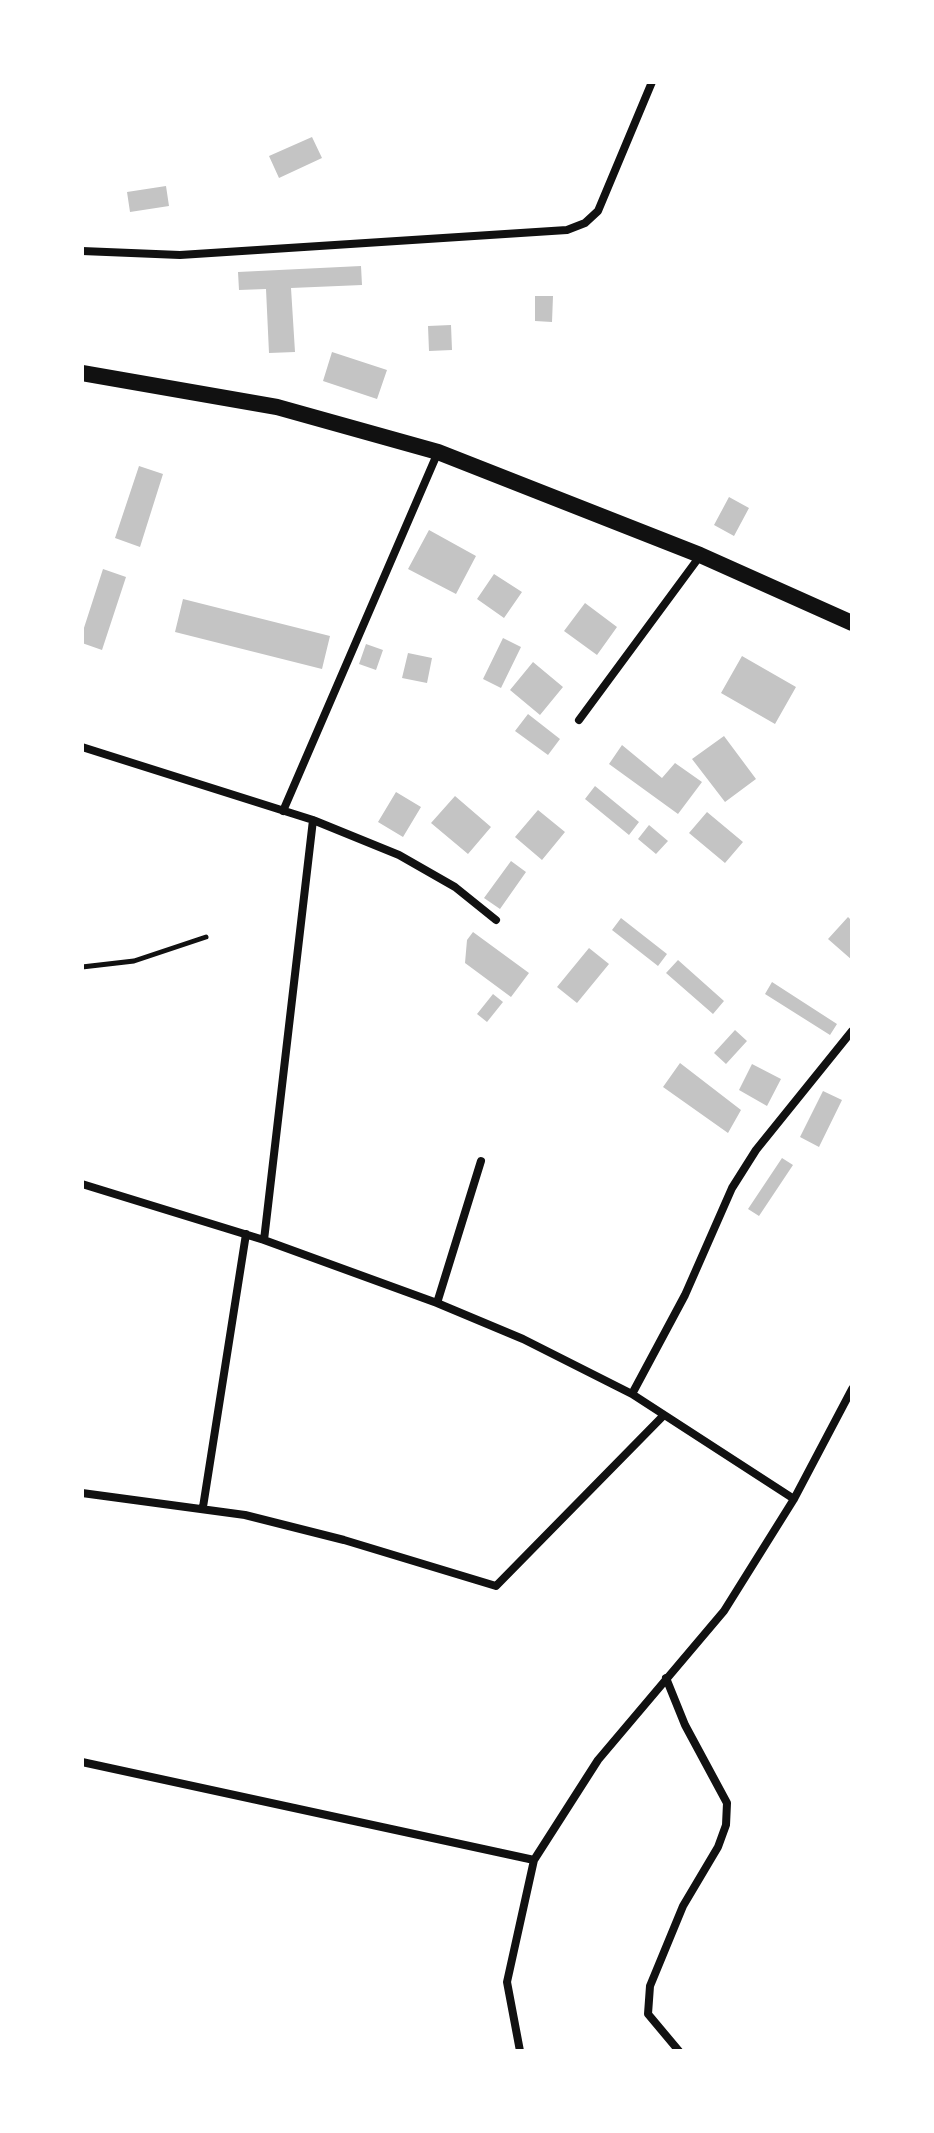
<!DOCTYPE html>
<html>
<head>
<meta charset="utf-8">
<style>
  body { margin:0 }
  #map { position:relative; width:934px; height:2133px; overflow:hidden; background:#fff; font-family:"PT Sans",sans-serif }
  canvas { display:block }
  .frame { position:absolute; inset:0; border:84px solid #fff; pointer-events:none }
</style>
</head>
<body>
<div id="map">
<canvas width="934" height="2133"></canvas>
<div class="frame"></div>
</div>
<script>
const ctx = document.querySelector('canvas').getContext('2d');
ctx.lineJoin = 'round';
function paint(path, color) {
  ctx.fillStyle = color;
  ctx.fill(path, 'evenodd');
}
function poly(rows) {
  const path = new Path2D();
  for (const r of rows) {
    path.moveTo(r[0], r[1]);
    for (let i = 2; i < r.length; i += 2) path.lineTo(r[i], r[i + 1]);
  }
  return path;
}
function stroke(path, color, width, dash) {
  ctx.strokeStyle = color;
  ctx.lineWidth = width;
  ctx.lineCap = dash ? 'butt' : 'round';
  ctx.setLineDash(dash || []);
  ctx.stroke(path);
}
const building = poly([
  [312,137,322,158,279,178,269,156],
  [166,186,169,206,130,212,127,192],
  [361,266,362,285,291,288,295,352,269,353,266,289,239,290,238,272],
  [535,296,553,296,552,322,535,321],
  [451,325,452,350,429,351,428,326],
  [332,352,387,370,377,399,323,381],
  [139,466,163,474,140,547,115,538],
  [729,497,749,508,734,536,714,525],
  [429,530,476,556,456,594,408,569],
  [103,569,126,577,102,650,82,643,82,634],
  [494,574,522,592,504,618,477,599],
  [183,599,330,636,322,669,175,632],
  [585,603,617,627,597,655,564,631],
  [503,638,521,647,501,688,483,679],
  [366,644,383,650,376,670,359,664],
  [408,653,432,658,427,683,402,678],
  [742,656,796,687,775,724,721,693],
  [533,662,563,687,540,715,510,690],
  [528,714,560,739,548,755,515,731],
  [724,736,756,779,725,802,692,759],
  [622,745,662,778,675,763,702,782,678,814,609,764],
  [595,786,639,822,629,835,585,799],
  [396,792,421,807,403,837,378,822],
  [455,796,491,827,468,854,431,823],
  [538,810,565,832,542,860,515,837],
  [707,812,743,842,725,863,689,833],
  [649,825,668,841,656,854,638,839],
  [511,861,526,872,500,909,484,898],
  [848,917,852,921,852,960,828,939],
  [621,918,667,954,658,966,612,930],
  [473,932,529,973,511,997,465,963,467,940],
  [589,948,609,964,577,1003,557,987],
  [678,960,724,1001,713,1014,666,973],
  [772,982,837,1024,830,1035,765,994],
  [493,994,503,1002,487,1022,477,1014],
  [735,1030,747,1041,726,1064,714,1053],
  [680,1063,741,1110,728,1133,663,1087],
  [752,1064,781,1079,767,1106,739,1090],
  [823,1091,842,1100,819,1147,800,1137],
  [782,1158,793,1165,759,1216,748,1209]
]);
const service = poly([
  [82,967,134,961,206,937]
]);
const minor = poly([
  [82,251,180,255,567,230,585,223,598,211,652,82],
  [579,720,700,556],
  [82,747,313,820,399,855,455,887,496,920],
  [283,811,438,452],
  [82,1184,264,1240,437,1303,523,1339,632,1394,794,1499],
  [264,1240,313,820],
  [437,1303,481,1161],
  [632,1394,685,1295,732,1188,756,1150,852,1031],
  [82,1493,245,1515,344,1540,496,1586,664,1415],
  [203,1507,246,1234],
  [666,1678,685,1725,727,1803,726,1825,718,1847,683,1906,650,1986,648,2014,679,2051],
  [82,1762,534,1860],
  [520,2051,507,1982,534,1860,598,1760,724,1611,794,1499,852,1389]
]);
const primary = poly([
  [82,373,277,407,438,452,700,555,852,623]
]);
paint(building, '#c4c4c4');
stroke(service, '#111', 5);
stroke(minor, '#111', 8);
stroke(primary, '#111', 16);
</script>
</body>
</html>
